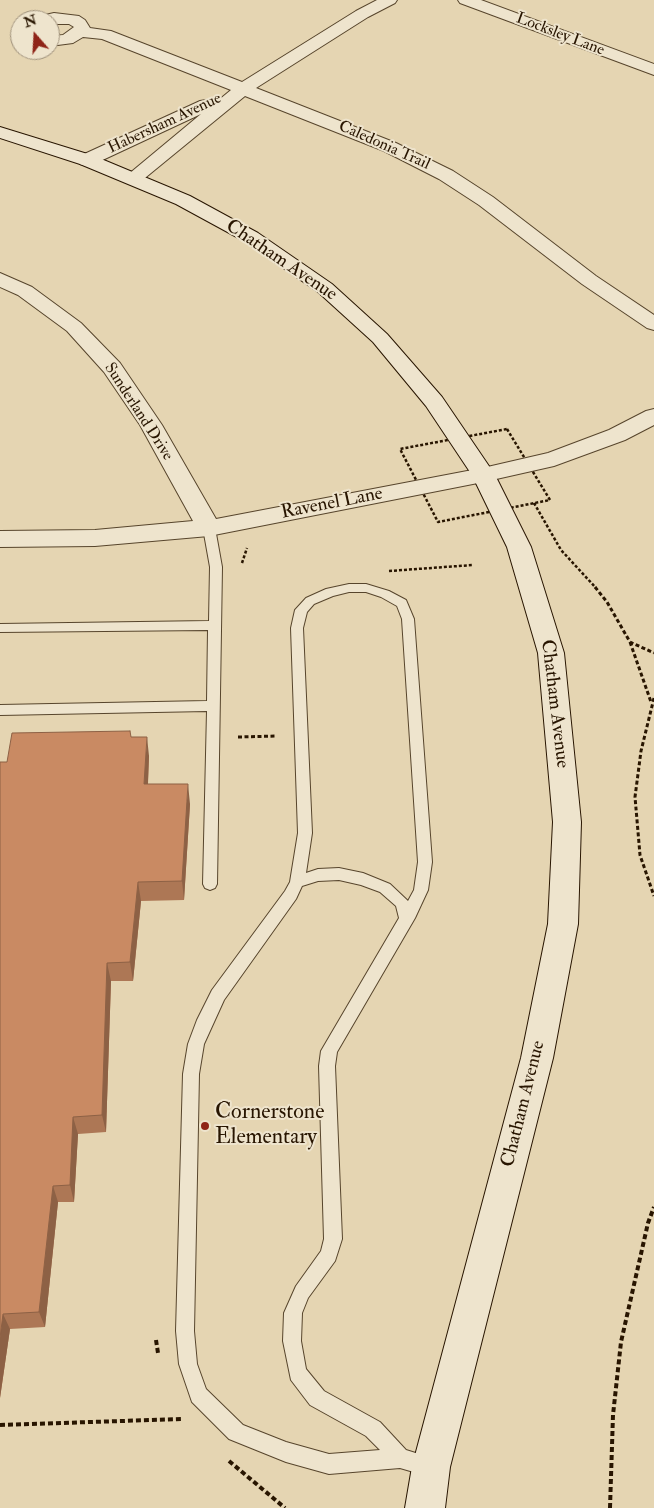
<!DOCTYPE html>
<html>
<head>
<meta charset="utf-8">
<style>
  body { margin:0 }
  #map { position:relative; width:654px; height:1508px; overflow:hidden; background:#e5d5b2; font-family:"IM FELL Double Pica",serif }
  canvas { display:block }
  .north { position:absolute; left:10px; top:10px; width:50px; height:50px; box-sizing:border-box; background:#eee4cd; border:1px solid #9f917b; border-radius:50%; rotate:341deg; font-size:14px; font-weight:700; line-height:20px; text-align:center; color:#281500 }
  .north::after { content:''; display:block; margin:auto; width:18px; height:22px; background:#8f2418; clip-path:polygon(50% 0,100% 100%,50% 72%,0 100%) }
</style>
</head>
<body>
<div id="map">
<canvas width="654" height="1508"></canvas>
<div class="north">N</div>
</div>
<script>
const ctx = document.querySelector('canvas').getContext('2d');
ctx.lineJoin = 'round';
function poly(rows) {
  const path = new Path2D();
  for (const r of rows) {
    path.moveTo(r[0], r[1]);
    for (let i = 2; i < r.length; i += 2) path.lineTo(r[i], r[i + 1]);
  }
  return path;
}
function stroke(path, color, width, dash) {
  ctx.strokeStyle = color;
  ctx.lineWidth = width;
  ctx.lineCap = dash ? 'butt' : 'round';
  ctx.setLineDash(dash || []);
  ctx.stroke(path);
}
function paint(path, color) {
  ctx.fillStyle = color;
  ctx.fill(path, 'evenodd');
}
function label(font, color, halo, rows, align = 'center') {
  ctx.font = font + ' "IM FELL Double Pica",serif';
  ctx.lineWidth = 4;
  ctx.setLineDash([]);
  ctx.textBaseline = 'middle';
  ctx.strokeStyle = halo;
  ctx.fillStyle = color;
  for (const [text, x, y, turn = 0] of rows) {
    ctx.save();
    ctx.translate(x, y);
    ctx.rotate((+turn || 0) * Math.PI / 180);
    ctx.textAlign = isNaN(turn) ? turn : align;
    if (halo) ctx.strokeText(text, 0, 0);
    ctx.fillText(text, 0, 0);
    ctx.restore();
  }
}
const pathFar2 = poly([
  [507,429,550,500,438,522,400,449,507,429],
  [534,503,561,550,596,588],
  [242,563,247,548],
  [389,571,473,565]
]);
const pathFar1 = poly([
  [595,587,607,602,630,642,654,653],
  [630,642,651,702],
  [654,698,641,751,635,797,640,855,654,896],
  [238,737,277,736]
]);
const path = poly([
  [156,1340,158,1353],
  [0,1425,182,1419],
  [229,1461,285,1508],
  [610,1508,613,1415,621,1342,648,1223,654,1207]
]);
const lane = poly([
  [209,524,215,528,222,567,217,884,215,888,210,890,205,888,203,884,207,711,0,715,0,705,207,701,208,630,0,632,0,624,209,621,210,567,203,528,209,524],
  [349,584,366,584,389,591,406,600,414,619,432,862,428,890,415,918,337,1052,335,1066,342,1239,335,1261,308,1298,302,1313,301,1341,306,1369,324,1391,380,1422,406,1450,438,1460,441,1467,438,1474,431,1477,400,1468,329,1474,286,1462,229,1439,192,1402,179,1364,176,1331,183,1074,188,1044,197,1020,212,990,285,891,290,882,298,833,291,628,295,610,306,598,326,589,349,584],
  [349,592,366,592,381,597,397,606,402,619,418,862,414,890,408,901,390,884,363,873,339,868,318,869,306,873,312,833,303,628,307,612,314,604,333,596,349,592],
  [339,880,361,885,380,892,396,906,399,918,321,1051,319,1066,324,1239,321,1251,296,1286,284,1313,283,1341,291,1380,310,1405,366,1436,380,1450,329,1454,286,1442,243,1425,206,1389,197,1364,194,1331,199,1074,204,1044,224,1000,296,899,302,886,318,881,339,880]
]);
const street = poly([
  [377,0,397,0,395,3,368,17,256,88,396,143,453,171,493,197,596,276,654,315,654,330,647,328,582,284,479,205,439,179,384,151,245,96,140,182,133,184,126,182,124,178,201,114,94,164,87,166,80,164,78,160,80,156,200,101,206,100,214,104,231,90,102,39,83,37,73,43,50,46,50,36,63,35,74,27,69,24,50,24,50,20,34,20,36,17,54,13,79,16,85,20,90,28,111,31,242,82,356,11,377,0],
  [458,0,481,0,654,64,654,75,460,3,458,0],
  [0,273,32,287,81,323,120,363,162,425,216,519,483,468,548,453,609,430,646,411,654,409,654,425,625,440,554,466,483,482,209,536,95,546,0,547,0,531,95,530,193,521,140,425,104,372,67,331,18,295,0,287,0,273]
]);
const secondary = poly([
  [0,127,94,156,190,196,258,233,332,284,387,334,442,397,495,475,531,547,564,653,581,822,578,924,553,1058,450,1467,445,1508,405,1508,412,1467,521,1058,548,924,553,822,538,653,507,547,472,475,426,406,373,342,318,292,244,241,176,204,80,164,0,138,0,127]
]);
const wall = poly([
  [131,737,149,756,148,784,190,804,184,900,141,901,133,981,111,981,106,1132,78,1134,74,1202,58,1202,45,1327,10,1329,0,1398,7,762]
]);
const shadedWall = poly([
  [147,737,149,756,147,804,144,784],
  [188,784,190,804,184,900,182,881],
  [138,882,141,901,133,981,130,962],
  [107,963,111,981,106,1132,102,1115],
  [73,1117,78,1134,74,1202,70,1185],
  [53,1186,58,1202,45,1327,39,1312],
  [3,1314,10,1329,0,1398,0,1338]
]);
const building = poly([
  [130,731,131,737,147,737,144,784,188,784,182,881,138,882,130,962,107,963,102,1115,73,1117,70,1185,53,1186,39,1312,3,1314,0,1338,0,762,7,762,12,733,130,731]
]);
const markers = [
  [205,1126,5,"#8f2418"]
];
const farStreetnames = [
  ["Locksley Lane",560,35,21],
  ["Habersham Avenue",165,124,-25],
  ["Caledonia Trail",384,146,24],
  ["Sunderland Drive",138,412,57]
];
const streetNames = [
  ["Chatham Avenue",281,261,34],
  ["Ravenel Lane",332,504,-11],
  ["Chatham Avenue",554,704,83],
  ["Chatham Avenue",524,1104,-76]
];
const nearPoinames = [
  ["Cornerstone",215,1113],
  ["Elementary",215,1138]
];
stroke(lane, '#57452c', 2);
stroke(street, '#57452c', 2);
stroke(secondary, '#281500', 2);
stroke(pathFar2, '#281500', 2.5, [3, 2]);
stroke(pathFar1, '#281500', 3, [4, 2.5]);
stroke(path, '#281500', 4, [5, 3]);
paint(lane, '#eee4cd');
paint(street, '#eee4cd');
paint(secondary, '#eee4cd');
paint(wall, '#ad7755');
paint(shadedWall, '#8d6145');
paint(building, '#c98a63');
stroke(building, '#8d6145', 1);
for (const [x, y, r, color] of markers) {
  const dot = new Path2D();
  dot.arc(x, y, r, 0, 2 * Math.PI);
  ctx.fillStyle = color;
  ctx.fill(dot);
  stroke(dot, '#eee4cd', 2);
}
label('16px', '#281500', '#eee4cd', farStreetnames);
label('19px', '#281500', '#eee4cd', streetNames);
label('22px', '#281500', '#eee4cd', nearPoinames, 'left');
</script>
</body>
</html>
